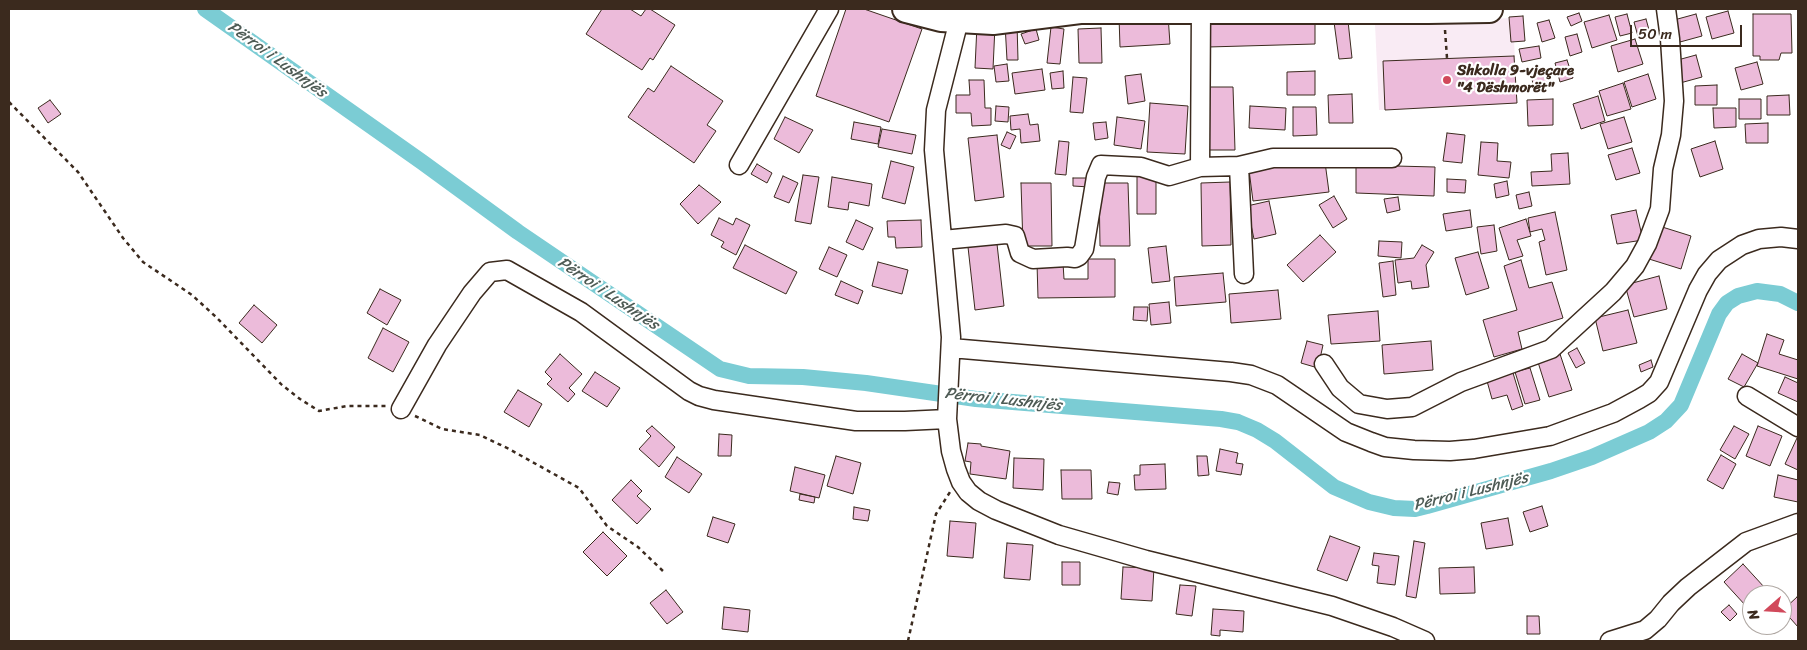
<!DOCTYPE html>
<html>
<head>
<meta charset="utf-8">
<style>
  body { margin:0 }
  #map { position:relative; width:1807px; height:650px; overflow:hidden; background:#fff; font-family:Sriracha,sans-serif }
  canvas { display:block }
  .frame { position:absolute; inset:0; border:10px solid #3b2a1e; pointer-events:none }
  .north { position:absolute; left:1742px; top:585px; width:50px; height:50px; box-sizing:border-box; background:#fff; border:1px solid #b1aaa5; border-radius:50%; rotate:251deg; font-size:14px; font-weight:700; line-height:20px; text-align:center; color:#3b2a1e }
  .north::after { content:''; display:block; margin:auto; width:18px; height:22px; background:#d1495b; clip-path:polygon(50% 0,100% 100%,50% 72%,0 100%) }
  .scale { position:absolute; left:1630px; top:25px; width:112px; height:22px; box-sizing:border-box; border:2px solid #3b2a1e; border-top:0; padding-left:6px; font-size:15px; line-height:18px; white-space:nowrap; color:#3b2a1e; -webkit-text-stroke:4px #fff; paint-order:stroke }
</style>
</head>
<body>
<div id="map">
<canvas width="1807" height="650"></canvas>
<div class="frame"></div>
<div class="north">N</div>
<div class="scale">50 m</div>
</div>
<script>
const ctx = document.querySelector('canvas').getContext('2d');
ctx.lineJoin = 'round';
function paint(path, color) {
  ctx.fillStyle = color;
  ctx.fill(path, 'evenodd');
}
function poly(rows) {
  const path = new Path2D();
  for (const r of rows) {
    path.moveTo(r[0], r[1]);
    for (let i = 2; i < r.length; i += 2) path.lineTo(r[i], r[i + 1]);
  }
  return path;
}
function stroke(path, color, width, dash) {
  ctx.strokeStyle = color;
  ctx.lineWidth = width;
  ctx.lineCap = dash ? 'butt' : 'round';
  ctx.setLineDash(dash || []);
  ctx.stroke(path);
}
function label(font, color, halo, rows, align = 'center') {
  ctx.font = font + ' Sriracha,sans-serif';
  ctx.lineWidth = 4.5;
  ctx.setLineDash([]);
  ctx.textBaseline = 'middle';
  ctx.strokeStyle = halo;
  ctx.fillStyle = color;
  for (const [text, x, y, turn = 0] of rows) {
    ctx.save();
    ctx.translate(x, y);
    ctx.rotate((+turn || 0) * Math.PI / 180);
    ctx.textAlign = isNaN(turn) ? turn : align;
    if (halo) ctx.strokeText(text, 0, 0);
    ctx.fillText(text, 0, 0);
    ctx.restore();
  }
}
const built = poly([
  [1513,18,1517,103,1379,110,1375,24]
]);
const canal = poly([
  [205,9,422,162,518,232,720,369,749,376,803,377,866,383,976,399,1221,419,1238,422,1257,430,1275,441,1334,487,1369,502,1394,508,1415,509,1427,506,1551,471,1592,457,1649,432,1666,421,1681,405,1719,314,1727,303,1738,296,1757,291,1780,294,1798,303]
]);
const building = poly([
  [602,9,630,9,641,16,646,9,650,9,675,25,653,60,650,58,642,70,586,34,602,9],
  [846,9,864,9,922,29,889,122,816,96,846,9],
  [1728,11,1734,33,1712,39,1706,17,1728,11],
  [1579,13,1582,21,1571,26,1567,17,1579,13],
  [1627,14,1632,33,1620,36,1615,17,1627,14],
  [1696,14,1702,36,1680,42,1674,20,1696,14],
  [1753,14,1791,14,1792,53,1781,53,1779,60,1760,60,1760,56,1753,56,1753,14],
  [1168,15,1170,44,1120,47,1119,17,1168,15],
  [1609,15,1617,40,1592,48,1584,22,1609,15],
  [1315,16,1315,44,1208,47,1207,19,1315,16],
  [1523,16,1525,41,1511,42,1509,17,1523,16],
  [1646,19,1651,37,1639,40,1634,22,1646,19],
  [1549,20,1555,38,1542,42,1537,23,1549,20],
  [1348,21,1352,58,1339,59,1334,22,1348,21],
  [1017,23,1018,60,1007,60,1005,24,1017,23],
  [977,25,995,26,993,69,975,68,977,25],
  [1051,27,1064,29,1060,64,1047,63,1051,27],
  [1101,28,1102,63,1079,63,1078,29,1101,28],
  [1036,29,1039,40,1025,44,1021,34,1036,29],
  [1577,34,1582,52,1570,56,1565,37,1577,34],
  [1635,39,1643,64,1618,72,1611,46,1635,39],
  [1539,46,1541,58,1522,62,1519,49,1539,46],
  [1696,55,1702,77,1680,83,1674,61,1696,55],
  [1514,56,1517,103,1385,110,1383,61,1514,56],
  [1567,60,1573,78,1560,82,1555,63,1567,60],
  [1757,62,1763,84,1741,90,1735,68,1757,62],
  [1007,64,1009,81,996,82,994,66,1007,64],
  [671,66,723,101,707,125,716,131,694,163,628,117,648,88,654,92,671,66],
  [1042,69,1045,90,1015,94,1012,73,1042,69],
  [1549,69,1551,82,1533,85,1531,72,1549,69],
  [1063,71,1064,88,1052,89,1050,73,1063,71],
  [1315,71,1315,95,1287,95,1287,72,1315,71],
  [1141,74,1145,101,1128,104,1125,76,1141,74],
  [1648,74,1656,99,1632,107,1624,82,1648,74],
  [1073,77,1087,78,1083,113,1070,112,1073,77],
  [969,80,984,80,985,108,991,108,991,125,972,126,971,113,956,113,956,95,970,95,969,80],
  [1623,83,1631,109,1607,116,1599,91,1623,83],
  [1717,85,1717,105,1695,105,1695,86,1717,85],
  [1204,87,1233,87,1235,150,1205,150,1204,87],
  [1352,94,1353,123,1329,123,1328,95,1352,94],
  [1789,95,1790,115,1767,115,1767,96,1789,95],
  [1598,96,1605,121,1581,129,1573,104,1598,96],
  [1553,99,1553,125,1528,126,1527,100,1553,99],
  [1739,99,1761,99,1761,119,1739,119,1739,99],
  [50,100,61,114,48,123,38,108,50,100],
  [1150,103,1188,106,1185,154,1147,152,1150,103],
  [996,106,1009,107,1008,122,995,121,996,106],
  [1250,106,1286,108,1285,130,1249,128,1250,106],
  [1293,107,1316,107,1317,135,1293,136,1293,107],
  [1713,108,1736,108,1736,127,1714,128,1713,108],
  [1028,114,1030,125,1038,124,1040,141,1021,143,1020,129,1011,130,1010,116,1028,114],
  [785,117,813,130,799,153,774,139,785,117],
  [1117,117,1145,121,1141,149,1114,145,1117,117],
  [1624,117,1632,142,1608,149,1600,124,1624,117],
  [854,122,881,127,878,144,851,139,854,122],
  [1106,122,1108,138,1095,140,1093,123,1106,122],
  [1768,123,1768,143,1746,143,1745,124,1768,123],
  [882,129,916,135,912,154,878,147,882,129],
  [1007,132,1016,136,1010,149,1001,145,1007,132],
  [1447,133,1465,135,1462,163,1443,161,1447,133],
  [997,135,1004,197,975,201,968,138,997,135],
  [1059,141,1069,142,1066,175,1055,174,1059,141],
  [1715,141,1723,169,1700,177,1691,149,1715,141],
  [1481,142,1498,143,1497,161,1511,162,1509,178,1478,175,1481,142],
  [1632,148,1640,173,1616,180,1608,155,1632,148],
  [1568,153,1570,184,1532,186,1531,172,1552,171,1551,154,1568,153],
  [891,161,914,167,905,204,882,198,891,161],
  [1325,162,1329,192,1253,201,1249,170,1325,162],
  [757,164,772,173,767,183,751,174,757,164],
  [1356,165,1435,167,1434,196,1356,193,1356,165],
  [803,175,819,177,811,224,795,221,803,175],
  [783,176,798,183,789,203,774,197,783,176],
  [1137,176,1156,176,1156,214,1137,214,1137,176],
  [832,177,872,184,869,206,849,202,848,210,828,207,832,177],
  [1073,178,1090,178,1090,187,1073,186,1073,178],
  [1447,179,1466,180,1465,193,1447,192,1447,179],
  [1507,181,1509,195,1496,198,1494,184,1507,181],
  [1230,182,1231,245,1202,246,1201,183,1230,182],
  [1021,183,1051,183,1052,246,1023,246,1021,183],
  [1099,183,1128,183,1130,246,1100,246,1099,183],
  [699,185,721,202,698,224,680,204,699,185],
  [1529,192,1532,206,1519,209,1516,195,1529,192],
  [1334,196,1347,219,1333,228,1319,205,1334,196],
  [1398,197,1400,210,1387,213,1384,199,1398,197],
  [1269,201,1276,234,1254,239,1247,206,1269,201],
  [1470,210,1472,227,1446,231,1443,214,1470,210],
  [1636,210,1643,240,1617,244,1611,215,1636,210],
  [1555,212,1567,270,1546,275,1539,242,1545,240,1542,229,1530,232,1528,218,1555,212],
  [719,218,733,225,736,218,750,225,736,255,721,247,724,242,711,235,719,218],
  [1526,219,1531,236,1517,240,1523,256,1509,260,1499,228,1526,219],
  [856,220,873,228,863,250,846,242,856,220],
  [921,220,922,247,896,248,895,237,888,237,887,221,921,220],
  [1494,225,1497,251,1481,254,1477,227,1494,225],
  [1659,226,1691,236,1681,269,1649,259,1659,226],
  [1320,235,1336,252,1303,282,1287,265,1320,235],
  [1379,241,1402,242,1401,258,1378,256,1379,241],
  [997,244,1004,306,975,310,968,247,997,244],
  [745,245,797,272,786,294,733,268,745,245],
  [1422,245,1434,252,1426,265,1429,287,1412,289,1411,281,1398,283,1395,260,1414,258,1422,245],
  [1166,246,1170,281,1152,283,1148,248,1166,246],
  [829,247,847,255,837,277,819,269,829,247],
  [1478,252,1489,288,1466,295,1455,258,1478,252],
  [1088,259,1115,259,1115,297,1038,298,1037,263,1063,263,1064,279,1088,279,1088,259],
  [1521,260,1529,288,1552,282,1563,318,1518,332,1522,349,1494,357,1483,320,1517,310,1504,266,1521,260],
  [1393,261,1396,295,1383,297,1379,263,1393,261],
  [878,262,908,270,902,294,872,286,878,262],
  [1223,273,1226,302,1176,306,1174,277,1223,273],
  [1659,276,1667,309,1634,317,1625,285,1659,276],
  [841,281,863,291,858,304,835,295,841,281],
  [380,289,401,300,387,325,367,313,380,289],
  [1278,290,1281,319,1231,323,1229,294,1278,290],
  [1169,302,1171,323,1151,325,1149,304,1169,302],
  [254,305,277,325,262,343,239,323,254,305],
  [1134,307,1148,307,1147,321,1133,320,1134,307],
  [1628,310,1637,343,1603,351,1595,318,1628,310],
  [1378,311,1380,341,1331,344,1328,315,1378,311],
  [383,328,409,342,393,372,368,358,383,328],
  [1767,334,1784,340,1779,354,1798,360,1798,379,1757,366,1767,334],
  [1307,341,1323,345,1318,368,1301,363,1307,341],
  [1431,341,1433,370,1384,374,1382,345,1431,341],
  [1577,348,1585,363,1576,368,1568,353,1577,348],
  [1559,351,1572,390,1549,397,1537,359,1559,351],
  [560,354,582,374,569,388,575,394,568,402,547,384,552,379,545,372,560,354],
  [1742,354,1758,363,1744,387,1728,379,1742,354],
  [1651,360,1653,367,1641,372,1639,365,1651,360],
  [1530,368,1540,400,1525,404,1515,372,1530,368],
  [595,372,620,388,607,407,582,391,595,372],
  [1513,373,1523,406,1512,410,1507,395,1492,399,1487,381,1513,373],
  [1785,377,1798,383,1798,402,1778,393,1785,377],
  [518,390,542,404,529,427,504,412,518,390],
  [652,426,675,447,659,467,639,449,651,436,646,431,652,426],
  [1734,426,1749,434,1735,459,1720,450,1734,426],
  [1758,426,1782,436,1770,466,1746,456,1758,426],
  [719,434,732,435,731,456,718,456,719,434],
  [1797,438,1798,439,1798,470,1785,464,1797,438],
  [968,443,981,444,981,446,1010,451,1006,479,970,474,971,462,965,461,968,443],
  [1220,449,1238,453,1236,463,1243,464,1241,475,1216,471,1220,449],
  [1721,455,1736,464,1723,489,1707,480,1721,455],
  [836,456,861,463,853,494,827,486,836,456],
  [1197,456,1207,456,1209,475,1198,476,1197,456],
  [677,457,702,474,689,493,665,477,677,457],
  [1014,458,1044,459,1043,490,1013,488,1014,458],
  [1165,464,1166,489,1135,490,1134,475,1140,475,1140,465,1165,464],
  [795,467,825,475,819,498,790,491,795,467],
  [1061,470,1091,470,1092,499,1062,499,1061,470],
  [1778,475,1798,480,1798,502,1774,497,1778,475],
  [631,480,642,491,637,496,651,509,637,524,612,500,631,480],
  [1109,482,1120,483,1118,495,1107,493,1109,482],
  [800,494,815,497,814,503,799,500,800,494],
  [1542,506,1548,526,1530,532,1523,512,1542,506],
  [854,507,870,510,868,521,853,519,854,507],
  [713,517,735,524,728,543,707,536,713,517],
  [1508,518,1513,545,1486,549,1481,523,1508,518],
  [950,521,976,523,973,558,947,556,950,521],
  [603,532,627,556,607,576,583,552,603,532],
  [1330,536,1360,547,1347,581,1317,570,1330,536],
  [1414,541,1425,543,1416,598,1406,596,1414,541],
  [1007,543,1033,545,1030,580,1004,578,1007,543],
  [1374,553,1399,556,1395,585,1377,583,1379,566,1372,565,1374,553],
  [1062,562,1080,562,1080,585,1062,585,1062,562],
  [1743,564,1765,588,1758,595,1752,595,1752,600,1746,606,1724,582,1743,564],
  [1123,567,1154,568,1152,601,1121,599,1123,567],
  [1474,567,1475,593,1440,594,1439,568,1474,567],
  [1180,585,1196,586,1192,616,1176,614,1180,585],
  [666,590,683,612,667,624,650,603,666,590],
  [1797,597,1798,598,1798,627,1783,610,1797,597],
  [1729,605,1737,614,1730,621,1721,612,1729,605],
  [724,607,750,610,748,632,722,629,724,607],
  [1213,609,1244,611,1243,632,1220,630,1220,636,1211,635,1213,609],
  [1782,614,1788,621,1774,634,1765,625,1782,625,1782,614],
  [1527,616,1539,616,1540,634,1527,634,1527,616]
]);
const path = poly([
  [1445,30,1447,58],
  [9,102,78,172,123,238,143,262,192,295,216,317,282,385,300,399,319,411,347,406,386,406],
  [415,416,442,429,480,435,509,449,579,488,607,526,638,547,665,573],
  [908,641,936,514,950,492]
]);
const street = poly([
  [1201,10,1200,167,1239,166,1273,158,1392,158],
  [959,20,936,110,934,150,951,337,947,419,951,451,956,469,961,482,968,492,979,501,996,510,1059,535,1146,560,1332,606,1393,627,1425,641],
  [739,165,829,9],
  [1239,166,1244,274],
  [943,240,1006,234,1015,236,1020,253,1033,259,1067,257,1075,258,1079,256,1084,249,1096,177,1101,165,1141,167,1169,176,1200,167],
  [951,348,1231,372,1251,375,1277,385,1346,432,1371,442,1385,447,1414,450,1450,451,1474,449,1550,436,1613,413,1639,399,1649,393,1659,382,1698,290,1707,274,1719,260,1742,245,1759,239,1781,237,1798,239],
  [1324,364,1340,388,1359,404,1387,409,1412,407,1461,382,1551,349,1613,292,1635,266,1647,244,1660,209,1663,169,1671,135,1674,101,1670,39,1666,9],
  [1747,396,1798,427],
  [401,409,437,345,472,293,490,272,507,270,581,312,689,391,699,396,714,400,856,421,905,421,947,419],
  [1610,641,1645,630,1658,619,1671,603,1688,587,1746,542,1798,523]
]);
const secondary = poly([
  [906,9,941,18,993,21,1080,10,1429,10,1489,9]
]);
const markers = [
  [1447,80,5,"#d1495b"]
];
const poiNames = [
  ["Shkolla 9-vjeçare",1457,71],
  ["\"4 Dëshmorët\"",1457,88]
];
const waterNames = [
  ["Përroi i Lushnjës",277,60,36],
  ["Përroi i Lushnjës",608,294,34],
  ["Përroi i Lushnjës",1003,400,6],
  ["Përroi i Lushnjës",1471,492,-14]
];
paint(built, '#f9ebf4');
stroke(canal, '#7bccd4', 16);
paint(building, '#ecbbda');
stroke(building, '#3b2a1e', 1);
stroke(street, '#3b2a1e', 21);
stroke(secondary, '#3b2a1e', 30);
stroke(path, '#3b2a1e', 2.5, [4, 4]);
stroke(street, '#fff', 18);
stroke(secondary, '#fff', 26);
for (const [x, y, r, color] of markers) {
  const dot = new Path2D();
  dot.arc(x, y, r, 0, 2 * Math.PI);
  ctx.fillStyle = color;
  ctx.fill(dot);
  stroke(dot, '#fff', 2);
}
label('bold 15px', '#3b2a1e', '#fff', poiNames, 'left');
label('italic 16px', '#4e5b55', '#fff', waterNames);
</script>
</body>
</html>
